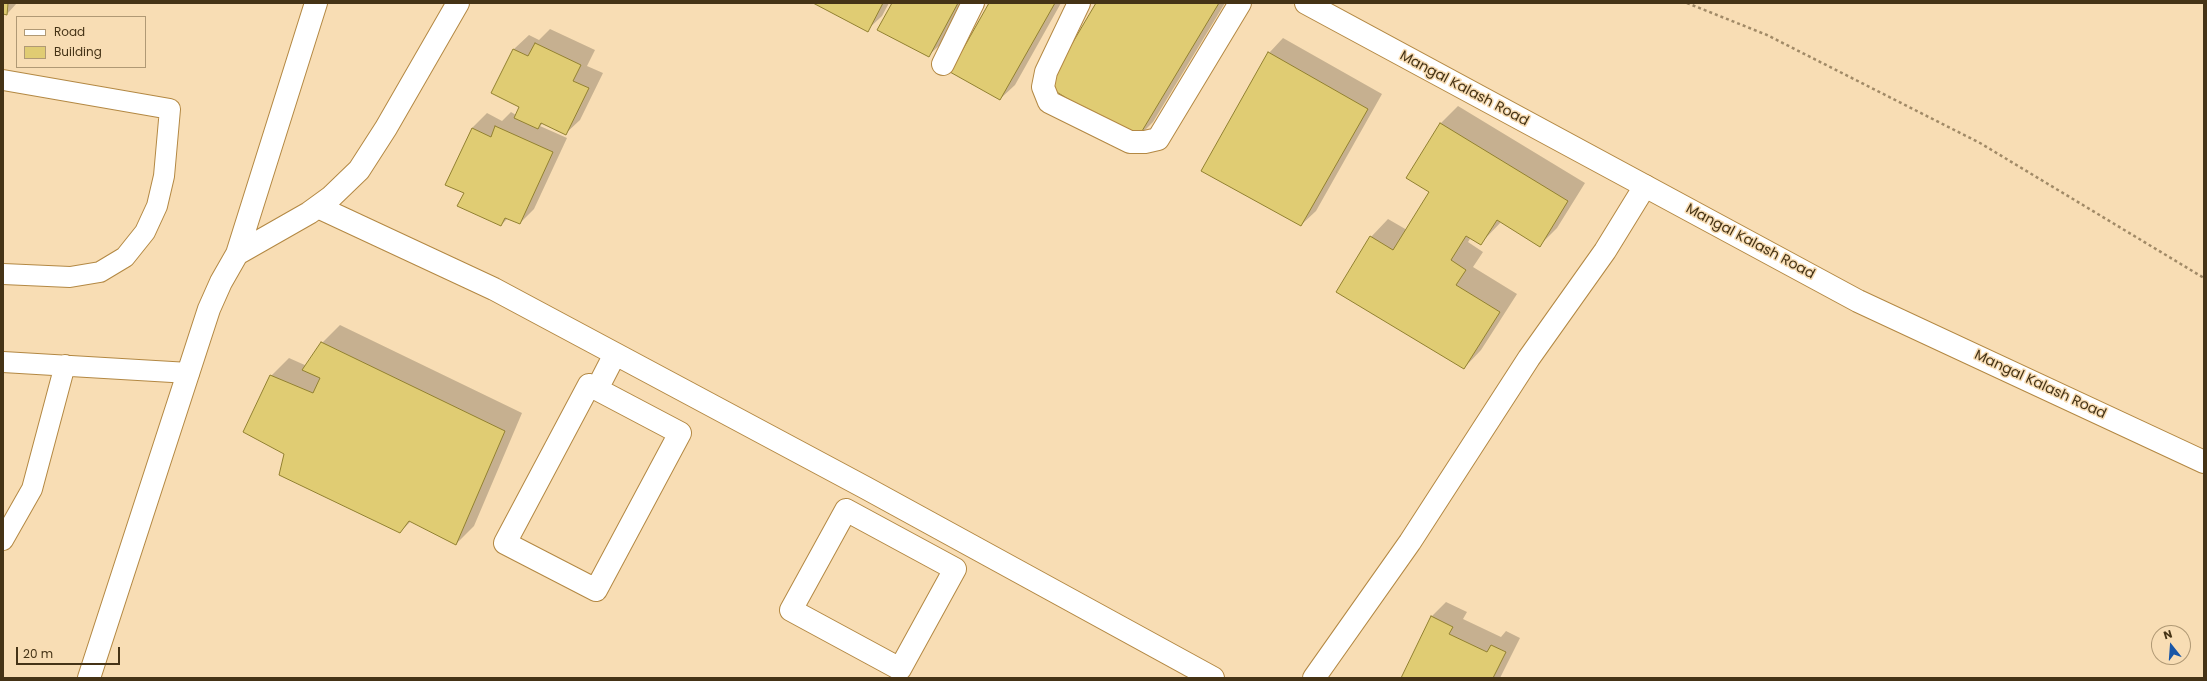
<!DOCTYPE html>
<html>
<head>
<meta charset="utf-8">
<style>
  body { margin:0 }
  #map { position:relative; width:2207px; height:681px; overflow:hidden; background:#f8ddb4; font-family:Poppins,sans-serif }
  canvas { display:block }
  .frame { position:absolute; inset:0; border:4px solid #453316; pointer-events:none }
  .legend { position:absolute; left:16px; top:16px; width:130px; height:52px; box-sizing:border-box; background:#f8ddb4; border:1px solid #b09975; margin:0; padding:5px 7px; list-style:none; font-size:12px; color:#453316 }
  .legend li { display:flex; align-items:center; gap:8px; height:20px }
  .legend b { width:20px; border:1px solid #b09975 }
  .north { position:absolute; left:2151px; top:625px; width:40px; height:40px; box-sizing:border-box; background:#f8ddb4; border:1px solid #b09975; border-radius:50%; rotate:343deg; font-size:11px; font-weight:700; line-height:16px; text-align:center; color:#453316 }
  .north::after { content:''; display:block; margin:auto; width:14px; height:18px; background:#1956a7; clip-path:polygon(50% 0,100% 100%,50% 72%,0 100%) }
  .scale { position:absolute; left:16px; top:647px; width:104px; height:18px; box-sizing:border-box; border:2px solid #453316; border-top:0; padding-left:5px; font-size:12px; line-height:14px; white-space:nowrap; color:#453316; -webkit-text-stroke:3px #f8ddb4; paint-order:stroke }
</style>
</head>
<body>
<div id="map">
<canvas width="2207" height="681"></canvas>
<div class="frame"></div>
<ul class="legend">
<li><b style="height:5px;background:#fff"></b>Road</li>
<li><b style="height:11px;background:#e0cc73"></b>Building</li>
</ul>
<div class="north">N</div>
<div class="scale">20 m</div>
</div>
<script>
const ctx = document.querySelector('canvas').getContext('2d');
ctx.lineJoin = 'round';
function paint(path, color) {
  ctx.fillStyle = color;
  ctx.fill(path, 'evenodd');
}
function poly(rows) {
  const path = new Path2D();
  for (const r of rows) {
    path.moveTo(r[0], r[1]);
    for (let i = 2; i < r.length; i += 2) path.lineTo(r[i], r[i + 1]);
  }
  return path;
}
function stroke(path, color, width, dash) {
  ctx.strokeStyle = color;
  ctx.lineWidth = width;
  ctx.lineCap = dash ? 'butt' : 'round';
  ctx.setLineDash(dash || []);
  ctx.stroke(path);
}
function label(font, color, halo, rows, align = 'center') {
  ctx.font = font + ' Poppins,sans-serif';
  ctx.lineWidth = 3;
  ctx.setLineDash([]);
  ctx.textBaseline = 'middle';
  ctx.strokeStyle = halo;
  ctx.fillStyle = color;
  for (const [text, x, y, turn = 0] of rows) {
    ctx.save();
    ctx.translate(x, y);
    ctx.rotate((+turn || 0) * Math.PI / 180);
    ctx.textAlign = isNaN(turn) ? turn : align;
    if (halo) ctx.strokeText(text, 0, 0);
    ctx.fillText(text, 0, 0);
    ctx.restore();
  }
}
const shadow = poly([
  [3,3,17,3,7,14,3,13],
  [815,3,889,3,882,16,867,30],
  [893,3,964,3,944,41,929,55],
  [990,3,1061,3,1015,85,1000,99],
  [1097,3,1225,3,1153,122,1136,139],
  [550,29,595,50,587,66,603,73,580,120,565,134,543,123,540,126,567,138,534,209,520,223,508,218,501,225,465,192,447,184,472,128,487,113,502,121,511,112,516,115,520,107,493,93,514,49,529,35,539,40],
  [1283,38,1382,94,1316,211,1301,225,1269,53],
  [1458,106,1585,183,1557,228,1540,245,1501,222,1481,243,1471,237,1468,242,1483,252,1473,267,1517,294,1481,350,1464,368,1371,237,1388,219,1407,230,1431,192,1440,124],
  [340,325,522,413,474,526,456,544,411,521,400,532,286,453,271,376,289,358,307,366,322,343],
  [1446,602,1467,612,1463,619,1501,637,1506,631,1520,638,1500,678,1402,678,1431,617]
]);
const building = poly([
  [3,3,8,3,7,15,3,14,3,3],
  [813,3,883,3,868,32,813,3],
  [892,3,958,3,929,57,877,30,892,3],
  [989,3,1055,3,1000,100,950,72,989,3],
  [1096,3,1219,3,1136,141,1047,86,1096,3],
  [535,43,581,65,573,81,589,88,566,135,541,123,538,129,514,118,519,107,491,93,513,49,528,56,535,43],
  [1268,52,1368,109,1301,226,1201,171,1268,52],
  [1440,123,1568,201,1540,247,1497,220,1481,245,1466,236,1451,260,1466,270,1456,285,1500,312,1464,369,1336,292,1370,236,1393,250,1429,192,1406,178,1440,123],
  [495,126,553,152,520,224,505,218,501,226,457,206,464,193,445,185,472,128,491,137,495,126],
  [321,342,505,431,456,545,409,521,400,533,279,475,284,454,243,432,270,375,313,393,320,378,302,370,321,342],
  [1431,616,1453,627,1449,634,1487,652,1491,645,1506,652,1493,678,1401,678,1431,616]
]);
const path = poly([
  [1687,3,1767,35,1980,143,2204,278]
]);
const service = poly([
  [3,80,170,109,164,176,157,206,145,232,125,257,100,272,70,277,3,274],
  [3,362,189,373],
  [3,540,32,489,65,365]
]);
const minor = poly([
  [1079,3,1046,72,1043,87,1049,102,1130,142,1145,142,1158,139,1240,3],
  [943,64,973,3],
  [318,207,494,289,866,488,1213,678],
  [237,254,316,3],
  [589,385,680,433,596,590,505,543,589,385],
  [597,389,615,354],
  [846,510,955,569,900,669,791,610,846,510],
  [89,678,209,309,221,282,237,254,309,213,331,197,359,170,386,128,458,3],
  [1314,678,1410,542,1529,358,1605,251,1645,186]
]);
const tertiary = poly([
  [1306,3,1858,301,2204,462]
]);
const streetNames = [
  ["Mangal Kalash Road",1464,89,28],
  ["Mangal Kalash Road",1750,242,28],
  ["Mangal Kalash Road",2040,385,25]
];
paint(shadow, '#0003');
paint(building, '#e0cc73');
stroke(building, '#918030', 1);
stroke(service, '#b38843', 22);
stroke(minor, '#b38843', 24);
stroke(tertiary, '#b38843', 24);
stroke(path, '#a18a67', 2.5, [3, 3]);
stroke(service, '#fff', 20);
stroke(minor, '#fff', 22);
stroke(tertiary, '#fff', 22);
label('14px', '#453316', '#f8ddb4', streetNames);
</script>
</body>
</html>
